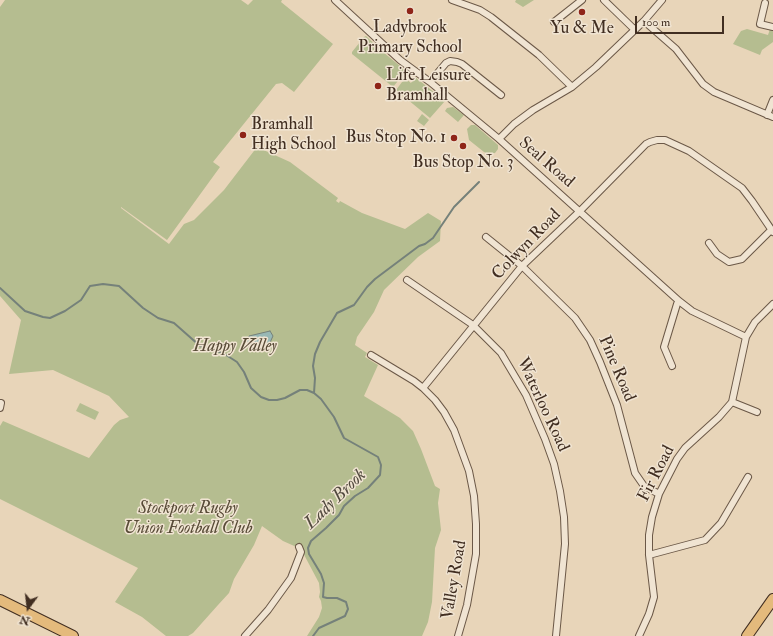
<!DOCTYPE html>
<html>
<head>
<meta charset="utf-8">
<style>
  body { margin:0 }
  #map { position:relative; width:773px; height:636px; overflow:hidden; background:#e8d5b9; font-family:"IM FELL Double Pica",serif }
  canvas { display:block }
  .north { position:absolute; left:8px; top:588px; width:40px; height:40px; -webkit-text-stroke:3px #f0e4d2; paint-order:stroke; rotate:195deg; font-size:11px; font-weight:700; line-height:16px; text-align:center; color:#412e21 }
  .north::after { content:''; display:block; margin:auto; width:14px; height:18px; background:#412e21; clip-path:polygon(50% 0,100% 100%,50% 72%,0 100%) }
  .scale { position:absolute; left:635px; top:16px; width:89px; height:18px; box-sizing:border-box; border:2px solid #412e21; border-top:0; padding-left:5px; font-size:12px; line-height:14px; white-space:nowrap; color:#412e21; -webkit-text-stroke:3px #f0e4d2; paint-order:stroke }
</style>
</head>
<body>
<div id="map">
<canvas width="773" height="636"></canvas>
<div class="north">N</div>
<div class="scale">100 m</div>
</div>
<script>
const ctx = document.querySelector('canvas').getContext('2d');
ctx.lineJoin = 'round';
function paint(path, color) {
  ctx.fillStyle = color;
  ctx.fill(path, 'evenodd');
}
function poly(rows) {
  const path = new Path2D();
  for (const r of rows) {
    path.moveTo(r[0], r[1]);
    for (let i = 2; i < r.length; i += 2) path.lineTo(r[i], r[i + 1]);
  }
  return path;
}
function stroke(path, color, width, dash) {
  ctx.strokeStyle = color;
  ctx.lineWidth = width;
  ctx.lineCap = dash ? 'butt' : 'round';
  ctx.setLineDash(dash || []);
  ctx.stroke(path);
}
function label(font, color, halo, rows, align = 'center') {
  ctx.font = font + ' "IM FELL Double Pica",serif';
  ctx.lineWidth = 3;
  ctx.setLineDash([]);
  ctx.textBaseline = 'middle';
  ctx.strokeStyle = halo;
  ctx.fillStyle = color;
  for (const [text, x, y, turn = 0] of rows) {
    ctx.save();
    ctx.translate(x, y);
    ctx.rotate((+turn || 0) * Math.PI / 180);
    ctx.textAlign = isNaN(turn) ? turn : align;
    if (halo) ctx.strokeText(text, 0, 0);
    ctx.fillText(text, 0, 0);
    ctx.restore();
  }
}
const green = poly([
  [5,0,241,0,248,5,253,0,282,0,281,2,333,44,294,92,282,83,276,84,213,162,220,167,167,240,121,207,121,208,169,244,184,224,194,220,224,190,257,147,290,162,338,198,336,201,339,203,340,201,362,213,405,229,428,213,441,221,440,241,418,257,384,290,374,312,357,337,355,345,367,353,365,357,378,365,364,396,400,418,413,431,421,449,435,486,440,489,438,503,441,530,435,548,432,602,428,622,422,636,307,636,319,617,322,608,321,601,319,597,320,592,319,583,301,549,283,541,262,526,254,545,234,579,229,593,218,605,193,633,188,636,166,636,142,617,115,602,138,568,0,499,0,426,3,421,89,458,114,425,120,420,129,417,109,396,53,370,9,374,21,320,0,296,0,7],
  [516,0,534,0,523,7,515,2],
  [771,26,773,27,773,42,762,50,760,55,733,44,741,31,747,29,768,35],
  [366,36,383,52,406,71,393,87,352,54,352,52,364,37],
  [415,77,445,101,430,118,396,90,405,78,411,83],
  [453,107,464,115,458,122,445,111,447,108],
  [422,114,429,120,424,126,417,121],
  [471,125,475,125,498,145,498,149,495,153,489,154,484,152,469,140,467,129],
  [80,403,99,412,95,420,76,411]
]);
const water = poly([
  [270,331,273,336,267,349,260,351,255,350,246,345,246,342,249,336,270,331]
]);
const stream = poly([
  [0,288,25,311,43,317,50,318,65,311,81,300,90,286,103,284,119,286,143,308,158,318,174,323,200,346,223,353,237,362,244,372,251,388,261,397,269,400,277,400,285,398,300,390,307,390,314,393,321,399,334,417,344,438,378,457,381,465,380,475,368,488,355,496,344,506,339,515,326,528,311,541,308,548,309,554,321,574,324,583,323,597,327,598,337,598,346,602,348,609,345,616,319,628,313,636],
  [314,393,315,378,313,366,315,354,320,342,337,313,354,305,367,287,375,279,419,246,425,244,433,238,454,207,479,182]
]);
const minor = poly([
  [335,0,400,60,430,82,499,139,679,301,692,311,746,337],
  [452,0,480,10,491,17,539,55,572,87],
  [604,0,635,30],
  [765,3,760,24,773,27],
  [644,21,676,49,703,84,714,92,773,117],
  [554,22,582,0],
  [430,82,446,63,450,61,457,62,462,64,501,95],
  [767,115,773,100],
  [499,139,514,124,533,110,572,87,596,67,644,21,662,0],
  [486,237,522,266,575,318,590,340,600,362,617,405,635,473,644,486,659,494],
  [709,243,717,254,729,262,742,259,771,230],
  [407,280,473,325,501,353,526,395,545,439,554,464,560,491,564,517,565,544,556,636],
  [371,355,414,381,423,388,435,400,444,412,454,430,469,471,474,496,476,524,476,554,467,605,458,636],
  [672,366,664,347,677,304,679,301],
  [423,388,522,266,580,211,646,144,650,142,657,140,665,140,689,151,742,188,752,201,773,232],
  [732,402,757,412],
  [0,408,1,403],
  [649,555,705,540,721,523,748,477],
  [245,636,268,610,291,578,301,552,299,547],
  [639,636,649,614,654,597,649,555,649,535,652,517,659,494,677,459,685,448,719,417,732,402,746,337,755,322,773,304]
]);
const primary = poly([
  [0,600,73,636],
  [747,636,773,599]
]);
const markers = [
  [410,11,4,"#8f2418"],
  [582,12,4,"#8f2418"],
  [378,86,4,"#8f2418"],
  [243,135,4,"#8f2418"],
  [454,138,4,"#8f2418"],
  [463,146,4,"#8f2418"]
];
const poiNames = [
  ["Ladybrook",410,28],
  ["Primary School",410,48],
  ["Yu & Me",582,29],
  ["Life Leisure",386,76,"left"],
  ["Bramhall",386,96,"left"],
  ["Bramhall",251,125,"left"],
  ["High School",251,145,"left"],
  ["Bus Stop No. 1",446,138,"right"],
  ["Bus Stop No. 3",463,163]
];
const streetNames = [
  ["Seal Road",546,163,41],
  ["Colwyn Road",527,245,-46],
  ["Pine Road",616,369,67],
  ["Waterloo Road",542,405,65],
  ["Fir Road",657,474,-63],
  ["Valley Road",455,580,-80]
];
const parkNames = [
  ["Happy Valley",235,347],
  ["Stockport Rugby",188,509],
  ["Union Football Club",188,529]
];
const waterNames = [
  ["Lady Brook",336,500,-44]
];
paint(green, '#b5bd90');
paint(water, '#98b8b5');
stroke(water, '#75817a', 1);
stroke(stream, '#75817a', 2);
stroke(minor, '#6b5847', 8);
stroke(primary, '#412e21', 12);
stroke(minor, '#f0e4d2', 6);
stroke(primary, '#e4ba7c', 10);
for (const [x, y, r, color] of markers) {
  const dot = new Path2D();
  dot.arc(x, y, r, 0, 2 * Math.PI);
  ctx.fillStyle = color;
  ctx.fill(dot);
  stroke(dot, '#f0e4d2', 1.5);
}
label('17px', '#412e21', '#f0e4d2', poiNames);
label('17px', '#412e21', '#f0e4d2', streetNames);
label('italic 17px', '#584b37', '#f0e4d2', parkNames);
label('italic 18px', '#524a3f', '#f0e4d2', waterNames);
</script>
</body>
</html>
